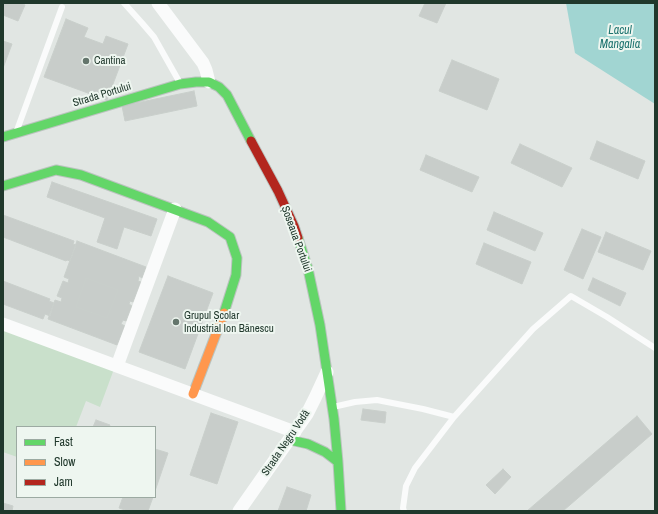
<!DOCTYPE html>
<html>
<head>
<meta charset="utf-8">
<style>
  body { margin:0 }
  #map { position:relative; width:658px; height:514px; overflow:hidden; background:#e1e6e3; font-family:"Archivo Narrow",sans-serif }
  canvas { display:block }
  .frame { position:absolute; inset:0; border:4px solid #20382c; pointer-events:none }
  .legend { position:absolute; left:16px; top:426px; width:140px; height:72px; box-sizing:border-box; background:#eef6f0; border:1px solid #9caaa2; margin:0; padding:5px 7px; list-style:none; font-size:12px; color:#20382c }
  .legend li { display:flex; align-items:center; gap:8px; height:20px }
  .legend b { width:20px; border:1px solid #9caaa2 }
</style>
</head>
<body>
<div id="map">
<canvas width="658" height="514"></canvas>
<div class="frame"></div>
<ul class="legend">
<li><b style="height:5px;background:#63d668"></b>Fast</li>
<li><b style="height:5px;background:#ff974d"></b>Slow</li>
<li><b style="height:5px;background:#b3261e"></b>Jam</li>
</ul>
</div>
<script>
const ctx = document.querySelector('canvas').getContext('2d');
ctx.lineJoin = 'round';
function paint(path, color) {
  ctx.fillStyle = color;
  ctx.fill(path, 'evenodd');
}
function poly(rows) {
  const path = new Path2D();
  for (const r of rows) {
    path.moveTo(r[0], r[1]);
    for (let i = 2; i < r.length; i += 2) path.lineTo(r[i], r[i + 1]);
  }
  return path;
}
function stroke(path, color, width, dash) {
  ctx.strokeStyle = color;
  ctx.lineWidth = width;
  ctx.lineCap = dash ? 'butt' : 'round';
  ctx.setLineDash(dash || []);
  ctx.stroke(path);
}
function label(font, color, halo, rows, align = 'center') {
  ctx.font = font + ' "Archivo Narrow",sans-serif';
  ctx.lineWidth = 4;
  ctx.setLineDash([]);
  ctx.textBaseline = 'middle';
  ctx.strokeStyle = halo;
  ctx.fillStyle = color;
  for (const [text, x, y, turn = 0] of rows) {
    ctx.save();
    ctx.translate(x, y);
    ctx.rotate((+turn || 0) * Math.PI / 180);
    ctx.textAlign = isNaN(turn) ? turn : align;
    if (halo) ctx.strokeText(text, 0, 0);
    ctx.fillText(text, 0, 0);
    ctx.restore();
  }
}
const green = poly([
  [3,327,114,369,100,407,86,401,76,427,17,427,17,457,3,452]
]);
const water = poly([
  [566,3,655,3,655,104,575,53]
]);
const building = poly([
  [3,3,21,3,25,5,18,21,3,15,3,3],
  [425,3,446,3,437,23,419,16,425,3],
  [66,19,88,28,84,37,103,44,106,36,128,44,107,100,44,77,66,19],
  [3,41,12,44,3,68,3,41],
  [452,60,499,79,487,110,439,91,452,60],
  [194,91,197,106,125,121,122,106,194,91],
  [597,141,645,161,638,179,590,159,597,141],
  [520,144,572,168,562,187,511,163,520,144],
  [426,155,479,177,472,192,420,170,426,155],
  [52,182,157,219,151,236,124,227,117,249,97,242,105,218,47,197,52,182],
  [494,212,543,233,535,251,487,230,494,212],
  [3,215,74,241,73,244,76,245,70,261,67,260,66,261,3,237,3,215],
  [582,229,601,237,583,279,564,270,582,229],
  [606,232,651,251,643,270,598,252,606,232],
  [77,241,146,267,142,278,139,276,138,281,141,282,133,302,130,301,129,304,132,306,126,321,123,320,121,324,125,326,117,345,48,319,55,300,61,302,62,298,57,296,63,281,68,283,69,279,64,277,77,241],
  [86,278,118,290,107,318,76,307,86,278],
  [484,243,531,262,522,284,476,264,484,243],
  [168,276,213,293,185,369,139,352,168,276],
  [86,278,118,290,107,318,76,307,86,278],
  [593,278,626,293,620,306,588,290,593,278],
  [3,281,50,299,49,301,54,303,50,316,45,314,43,319,3,304,3,281],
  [363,409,386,412,385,423,361,420,363,409],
  [211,413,238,422,217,484,190,475,211,413],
  [637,416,652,434,563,511,527,511,637,416],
  [96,420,110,425,109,427,93,427,96,420],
  [155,449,168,453,155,491,155,449],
  [503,469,511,477,495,494,486,485,503,469],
  [287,487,311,495,306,511,278,511,287,487],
  [123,497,153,497,148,511,128,511,119,508,123,497],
  [3,503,13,506,12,511,3,511,3,503]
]);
const lane = poly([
  [124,3,142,23,154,37,180,83],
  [17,130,62,7],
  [333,407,355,402,377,400,423,409,454,417],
  [404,511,403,508,406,486,415,468,454,417,533,329,571,296,607,317,655,348]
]);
const street = poly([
  [158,3,203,63,206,70,209,82],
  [3,324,295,432],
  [117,366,175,209],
  [239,511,307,414,315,398,327,372]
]);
const fast = poly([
  [3,137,180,84,196,82,209,82,219,87,227,95,251,141],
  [3,186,56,170,81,175,208,222,230,237,237,258,236,275,224,313],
  [298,238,308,269,320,325,334,419,338,462,341,511],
  [290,440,308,444,325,452,338,462]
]);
const slow = poly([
  [193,394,224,313]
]);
const jam = poly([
  [251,141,278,191,294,226,298,238]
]);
const markers = [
  [86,61,4,"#64756c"],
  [176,322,4,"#64756c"]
];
const poiNames = [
  ["Cantina",94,61],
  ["Grupul Școlar",184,316],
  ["Industrial Ion Bănescu",184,329]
];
const streetNames = [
  ["Strada Portului",102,95,-17],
  ["Șoseaua Portului",296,239,70],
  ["Strada Negru Vodă",286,443,-56]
];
const waterNames = [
  ["Lacul",620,31],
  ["Mangalia",620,45]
];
paint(green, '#c9e0cb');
paint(water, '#a1d5d2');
paint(building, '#c8cdca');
stroke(building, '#c9cfcb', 1);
stroke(fast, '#bac3be', 11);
stroke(slow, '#bac3be', 11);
stroke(jam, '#bac3be', 11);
stroke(lane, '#fafbfb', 6);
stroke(street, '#fafbfb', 13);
stroke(fast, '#63d668', 9);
stroke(slow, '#ff974d', 9);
stroke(jam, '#b3261e', 9);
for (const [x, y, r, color] of markers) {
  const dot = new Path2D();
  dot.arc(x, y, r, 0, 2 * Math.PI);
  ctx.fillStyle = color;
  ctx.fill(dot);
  stroke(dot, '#eef6f0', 1.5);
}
label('11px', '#20382c', '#eef6f0', poiNames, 'left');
label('11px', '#20382c', '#eef6f0', streetNames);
label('italic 12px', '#1b726e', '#eef6f0', waterNames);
</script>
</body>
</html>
